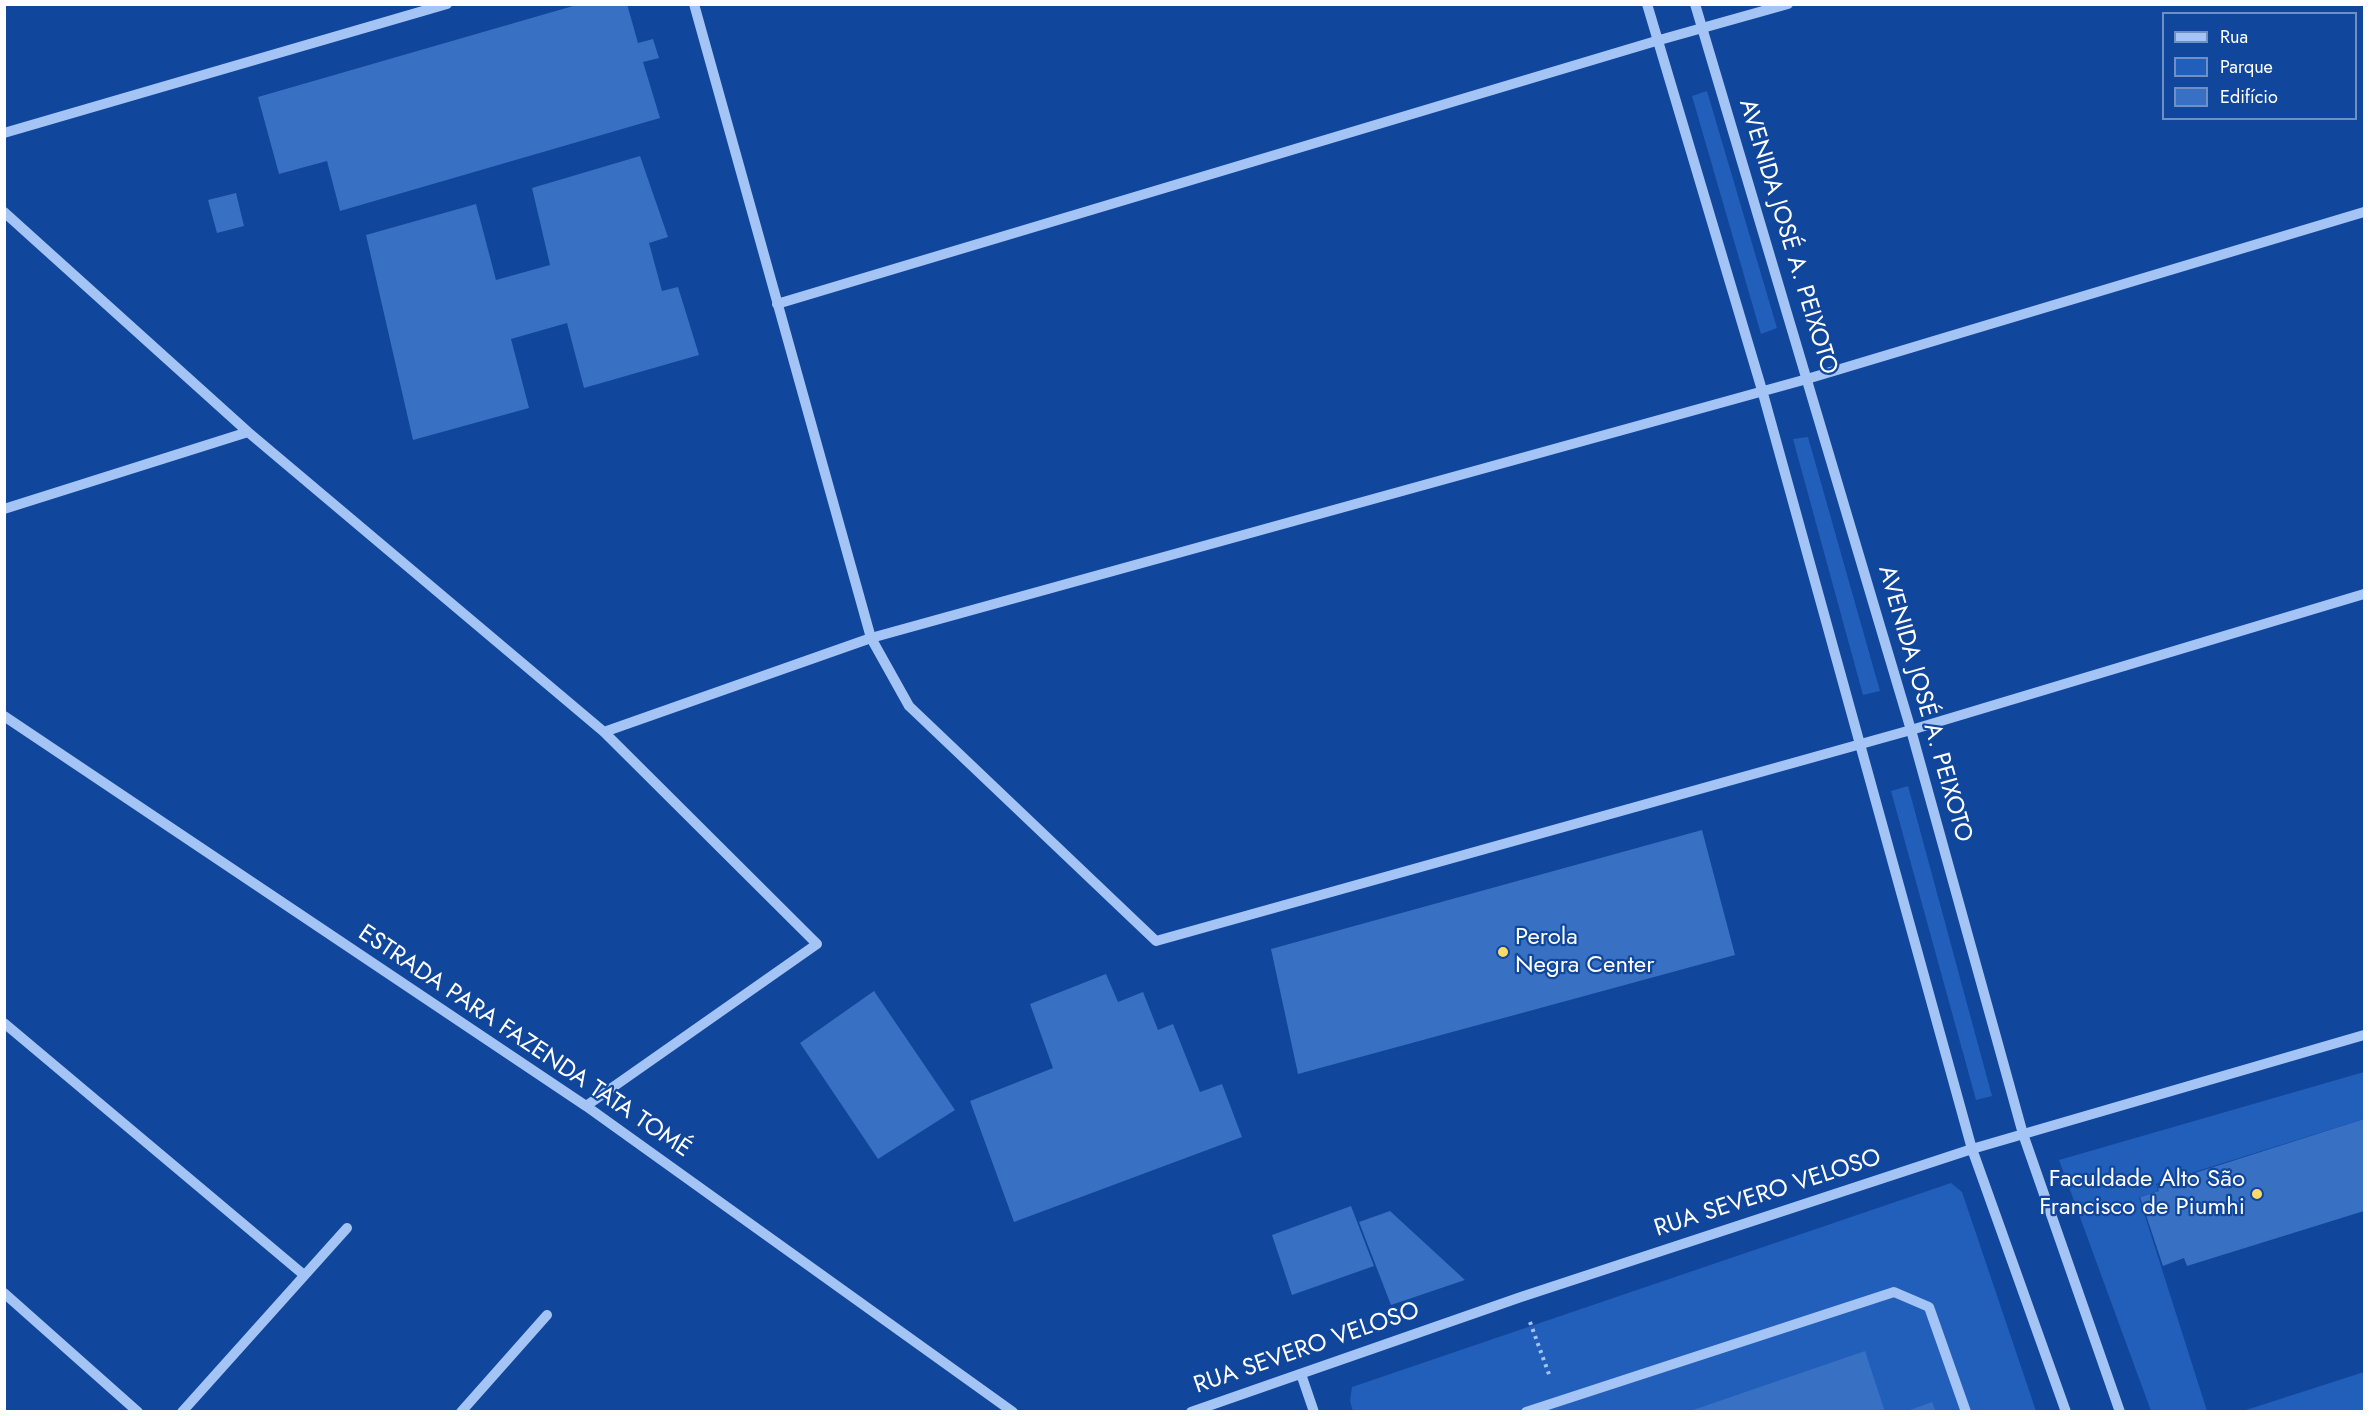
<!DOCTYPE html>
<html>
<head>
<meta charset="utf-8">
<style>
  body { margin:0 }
  #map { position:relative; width:2369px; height:1416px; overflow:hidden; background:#10469b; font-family:Jost,sans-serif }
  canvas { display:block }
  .frame { position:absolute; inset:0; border:6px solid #fff; pointer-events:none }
  .legend { position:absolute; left:2162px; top:12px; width:195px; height:108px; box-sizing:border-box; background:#10469b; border:2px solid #7090c3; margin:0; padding:8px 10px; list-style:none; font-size:18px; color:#fff }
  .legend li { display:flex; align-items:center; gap:12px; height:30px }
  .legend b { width:30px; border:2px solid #7090c3 }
</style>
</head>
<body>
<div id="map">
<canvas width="2369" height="1416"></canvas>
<div class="frame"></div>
<ul class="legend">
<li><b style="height:8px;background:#a3c4f5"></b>Rua</li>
<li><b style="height:16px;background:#225fba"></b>Parque</li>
<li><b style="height:16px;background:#3870c3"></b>Edifício</li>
</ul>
</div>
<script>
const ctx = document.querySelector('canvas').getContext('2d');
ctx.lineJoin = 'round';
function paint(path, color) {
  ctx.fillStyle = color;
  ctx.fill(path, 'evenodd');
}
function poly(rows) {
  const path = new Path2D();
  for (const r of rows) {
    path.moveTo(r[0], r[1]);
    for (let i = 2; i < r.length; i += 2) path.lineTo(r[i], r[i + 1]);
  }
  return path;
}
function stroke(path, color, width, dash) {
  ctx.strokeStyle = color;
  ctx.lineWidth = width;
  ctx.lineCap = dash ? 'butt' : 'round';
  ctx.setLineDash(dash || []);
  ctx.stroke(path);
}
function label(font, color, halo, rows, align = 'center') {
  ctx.font = font + ' Jost,sans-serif';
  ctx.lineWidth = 4.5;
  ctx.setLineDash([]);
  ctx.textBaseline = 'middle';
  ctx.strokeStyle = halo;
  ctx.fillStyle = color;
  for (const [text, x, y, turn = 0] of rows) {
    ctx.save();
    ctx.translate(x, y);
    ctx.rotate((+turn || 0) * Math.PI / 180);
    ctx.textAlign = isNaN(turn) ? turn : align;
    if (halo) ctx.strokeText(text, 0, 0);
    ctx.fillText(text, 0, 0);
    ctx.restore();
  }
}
const green = poly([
  [1707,91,1777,328,1761,334,1692,96],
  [1808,437,1880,691,1863,695,1793,439],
  [1908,786,1992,1096,1976,1100,1891,791],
  [2364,1072,2364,1119,2156,1184,2158,1191,2139,1197,2207,1411,2151,1411,2059,1160],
  [1951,1183,1962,1192,2036,1411,1353,1412,1350,1401,1352,1387],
  [2364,1372,2364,1411,2243,1411]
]);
const building = poly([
  [580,4,627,4,638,43,653,39,659,58,643,62,660,118,340,211,327,161,279,174,258,97],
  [640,156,668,237,649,243,662,291,678,287,699,355,584,388,567,323,511,339,529,408,413,440,366,235,476,204,496,280,550,265,532,188],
  [236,193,244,226,217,233,208,200],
  [1702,830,1735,955,1298,1074,1271,949],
  [1106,974,1118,1002,1143,992,1158,1030,1173,1024,1200,1092,1222,1084,1242,1137,1014,1222,970,1101,1053,1068,1030,1004],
  [874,991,955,1110,878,1159,800,1043],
  [2364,1119,2364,1211,2187,1266,2184,1258,2163,1266,2140,1197,2159,1191,2157,1185],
  [1351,1206,1374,1266,1292,1295,1272,1235],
  [1390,1211,1465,1280,1391,1305,1359,1222],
  [1865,1351,1885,1412,1690,1412,1690,1411],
  [1932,1402,1936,1412,1907,1412,1907,1411]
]);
const path = poly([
  [1530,1322,1550,1377]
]);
const minor = poly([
  [694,4,871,638,909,706,1156,941,1911,730,2364,594],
  [1647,4,1762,390,1972,1149,2066,1412],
  [1695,4,1911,730,2023,1134,2120,1412],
  [4,133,447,4],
  [4,212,248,432,604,732,817,944,586,1106],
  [777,304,1656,41,1788,4],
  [4,509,248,432],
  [4,716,586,1106,1013,1412],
  [604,732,871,638,1807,379,2364,212],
  [4,1023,304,1275],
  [4,1293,138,1412],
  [1301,1374,1314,1412],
  [182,1412,347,1228],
  [461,1412,547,1315],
  [1191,1412,1521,1297,1972,1149,2364,1035],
  [1526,1412,1894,1292,1929,1307,1966,1412]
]);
const markers = [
  [1503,952,6,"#ffda67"],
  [2257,1194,6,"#ffda67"]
];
const streetNames = [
  ["AVENIDA JOSÉ A. PEIXOTO",1787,237,73],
  ["AVENIDA JOSÉ A. PEIXOTO",1924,704,74],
  ["ESTRADA PARA FAZENDA TATA TOMÉ",524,1042,34],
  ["RUA SEVERO VELOSO",1768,1194,-18],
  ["RUA SEVERO VELOSO",1307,1349,-19]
];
const poiNames = [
  ["Perola",1515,938],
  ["Negra Center",1515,966],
  ["Faculdade Alto São",2245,1180,"right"],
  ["Francisco de Piumhi",2245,1208,"right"]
];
paint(green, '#225fba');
paint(building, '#3870c3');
stroke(path, '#a3c4f5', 4, [3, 4.5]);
stroke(minor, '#a3c4f5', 10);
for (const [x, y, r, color] of markers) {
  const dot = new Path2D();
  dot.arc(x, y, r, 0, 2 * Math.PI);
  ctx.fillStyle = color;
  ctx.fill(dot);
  stroke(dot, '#10469b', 2);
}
label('24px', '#fff', '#10469b', streetNames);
label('24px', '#fff', '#10469b', poiNames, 'left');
</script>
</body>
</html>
